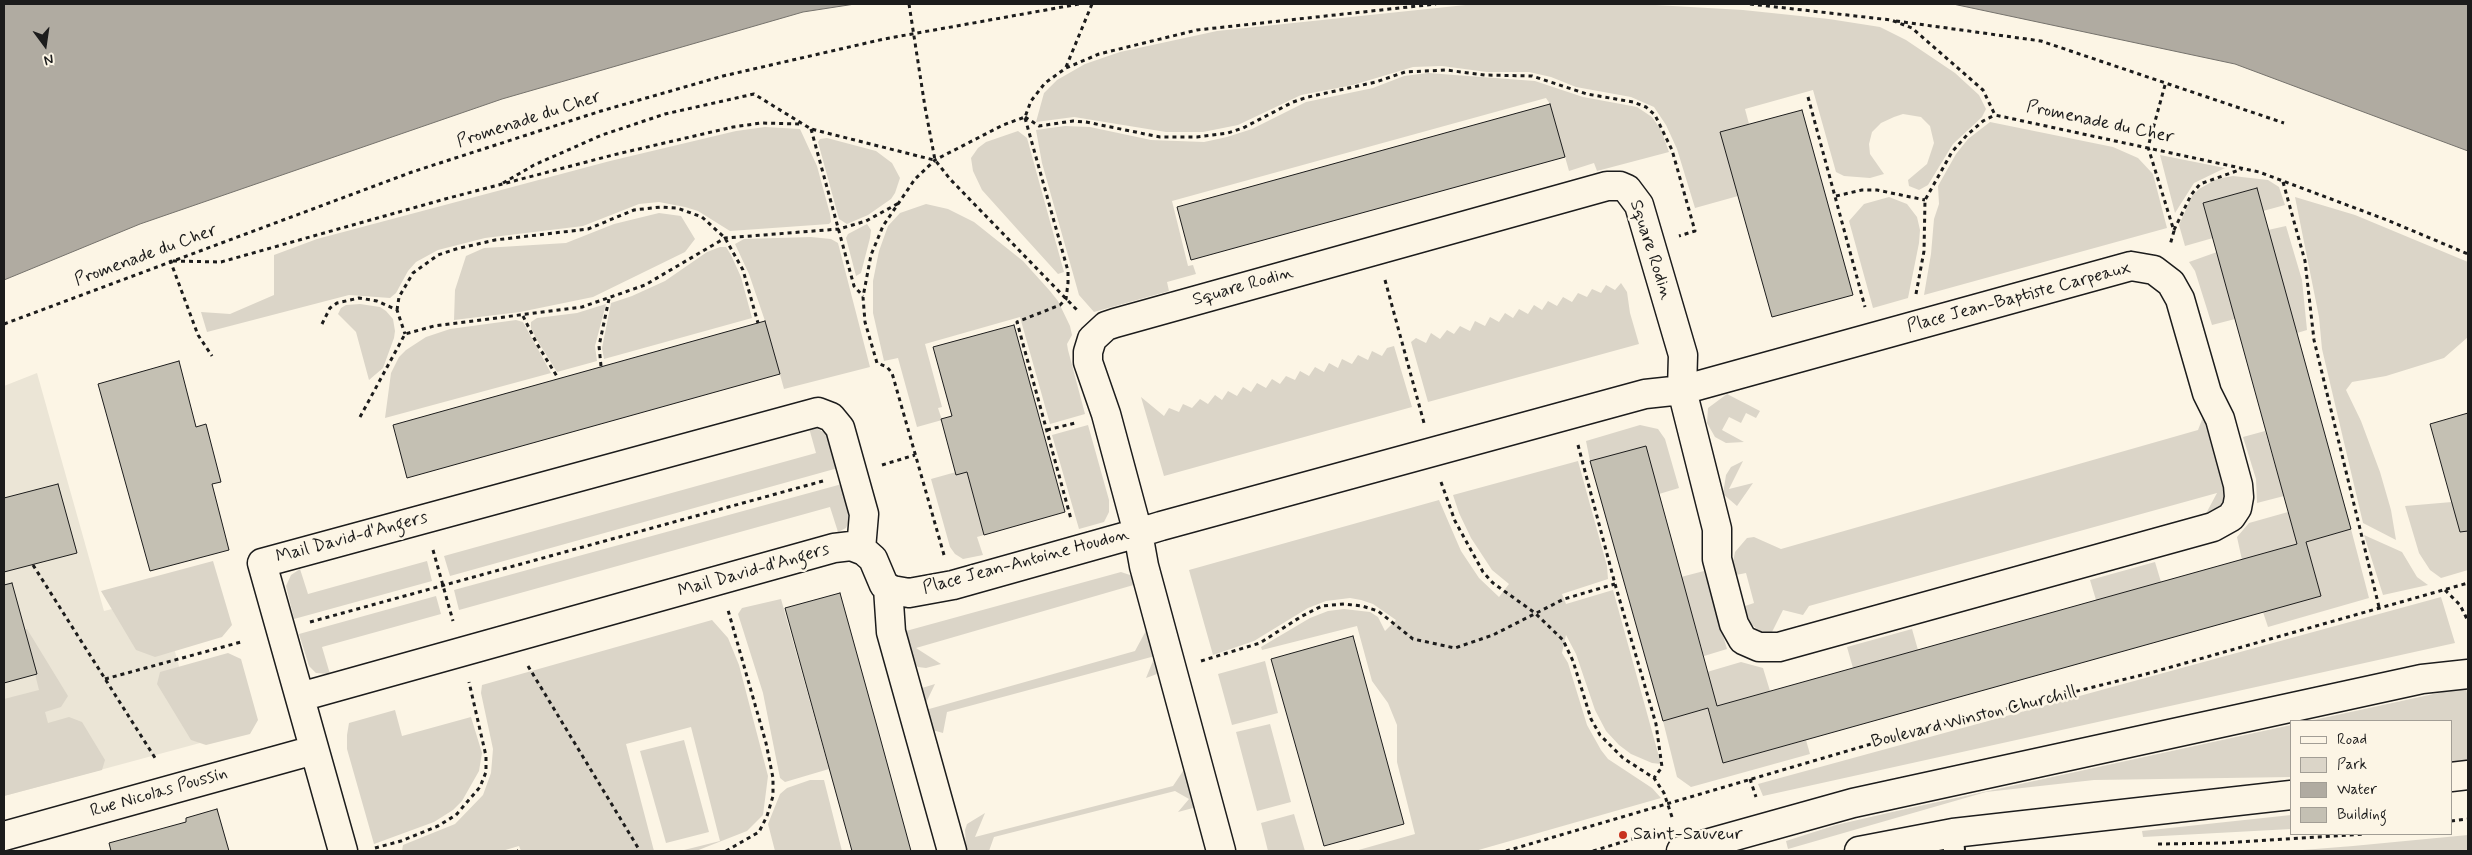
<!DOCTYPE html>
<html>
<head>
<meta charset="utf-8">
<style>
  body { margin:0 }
  #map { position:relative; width:2472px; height:855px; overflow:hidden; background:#fcf5e5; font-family:Mynerve,sans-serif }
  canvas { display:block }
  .frame { position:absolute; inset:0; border:5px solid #1c1c1c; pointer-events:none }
  .legend { position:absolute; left:2290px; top:720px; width:162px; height:115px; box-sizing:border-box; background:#fcf5e5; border:1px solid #a29e95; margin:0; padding:6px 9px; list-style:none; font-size:15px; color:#1c1c1c }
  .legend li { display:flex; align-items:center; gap:10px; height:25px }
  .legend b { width:25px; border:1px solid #a29e95 }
  .north { position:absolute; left:20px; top:20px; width:50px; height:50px; -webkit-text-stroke:4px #fcf5e5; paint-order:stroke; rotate:166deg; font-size:14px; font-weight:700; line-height:20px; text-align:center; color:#1c1c1c }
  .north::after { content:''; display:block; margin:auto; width:18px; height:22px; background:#1c1c1c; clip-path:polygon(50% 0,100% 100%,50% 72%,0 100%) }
</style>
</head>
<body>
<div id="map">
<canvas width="2472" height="855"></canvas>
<div class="frame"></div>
<ul class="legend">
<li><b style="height:6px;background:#fcf5e5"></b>Road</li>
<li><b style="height:14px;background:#dbd5c8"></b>Park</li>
<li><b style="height:14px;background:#b0aba1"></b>Water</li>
<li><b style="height:14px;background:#c4c0b3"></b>Building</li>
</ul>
<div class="north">N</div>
</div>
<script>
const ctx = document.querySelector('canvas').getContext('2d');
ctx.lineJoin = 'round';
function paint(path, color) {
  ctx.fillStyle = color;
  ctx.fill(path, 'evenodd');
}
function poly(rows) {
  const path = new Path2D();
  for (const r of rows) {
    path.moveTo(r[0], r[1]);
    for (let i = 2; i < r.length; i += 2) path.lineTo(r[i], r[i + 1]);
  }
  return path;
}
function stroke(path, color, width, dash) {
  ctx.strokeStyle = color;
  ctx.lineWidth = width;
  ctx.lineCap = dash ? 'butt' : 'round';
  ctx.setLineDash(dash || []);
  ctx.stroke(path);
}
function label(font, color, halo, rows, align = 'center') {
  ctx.font = font + ' Mynerve,sans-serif';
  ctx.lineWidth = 5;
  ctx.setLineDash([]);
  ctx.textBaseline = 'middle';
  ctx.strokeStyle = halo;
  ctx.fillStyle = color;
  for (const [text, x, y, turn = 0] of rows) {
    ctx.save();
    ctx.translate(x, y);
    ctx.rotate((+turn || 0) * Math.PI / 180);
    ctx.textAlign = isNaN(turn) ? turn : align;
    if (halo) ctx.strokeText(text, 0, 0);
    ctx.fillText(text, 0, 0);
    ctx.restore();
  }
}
const built = poly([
  [37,373,104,611,160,597,200,743,4,796,4,386]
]);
const green = poly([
  [1475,4,1638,4,1743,10,1829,19,1880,27,1906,40,1955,73,1979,95,1986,109,1982,117,1953,144,1928,185,1919,190,1909,186,1908,180,1927,164,1934,143,1930,126,1921,117,1903,114,1894,117,1881,123,1872,132,1869,144,1870,154,1884,174,1870,178,1844,176,1836,172,1813,90,1745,109,1749,124,1720,132,1738,196,1695,208,1677,149,1666,125,1654,107,1631,97,1576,87,1551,77,1529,72,1487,72,1442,66,1413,67,1353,85,1301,95,1238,125,1203,132,1166,132,1074,117,1036,122,1044,93,1057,80,1085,64,1120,52,1217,31],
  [1428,73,1535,81,1583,97,1637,107,1652,117,1661,130,1669,152,1597,171,1594,163,1569,171,1550,104,1546,98,1172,201,1188,266,1193,265,1196,274,1167,282,1169,291,1094,312,1079,295,1042,163,1036,130,1065,126,1090,127,1151,140,1204,142,1227,137,1252,129,1306,102,1373,88,1404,76],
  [1990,122,2113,147,2138,158,2153,174,2167,228,1924,295,1931,254,1934,219,1939,204,1938,186,1956,154,1968,139],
  [765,127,800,129,817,166,830,214,831,222,829,224,730,231,698,211,685,207,659,202,639,204,583,226,485,238,438,250,416,262,408,271,396,293,390,298,349,295,207,332,201,312,230,314,274,295,274,255,317,239,610,161,736,131],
  [1018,131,1027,138,1064,272,1058,274,1018,230,982,190,973,171,971,158,978,148,986,142],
  [827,138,876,151,892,163,900,178,895,193,891,199,868,215,847,224,839,219,818,142,820,139],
  [2160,155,2225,168,2194,183,2175,213],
  [2233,176,2268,180,2279,187,2285,205,2263,211,2256,188,2203,203,2213,238,2185,246,2179,225,2192,196,2199,189,2217,179],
  [1889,197,1907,204,1917,217,1920,230,1919,243,1908,298,1873,308,1849,221,1864,204],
  [2295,197,2355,215,2468,262,2468,337,2444,358,2386,376,2352,382,2346,390,2361,421,2380,472,2391,510,2396,540,2363,523,2322,349,2319,317],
  [926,204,948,209,974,222,1023,261,1050,291,1058,301,1070,326,1072,335,1067,344,1068,350,1085,414,1050,424,1020,317,925,344,942,407,938,408,942,420,917,427,898,358,884,361,873,313,873,281,879,251,888,226,900,213],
  [659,213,681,216,695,239,685,252,593,297,520,312,454,320,455,290,466,256,484,248,566,243,614,224],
  [867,224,871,230,870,238,861,273,856,276,846,238,848,234],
  [2286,226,2302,280,2307,330,2297,333,2268,230],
  [811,237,831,239,838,243,870,367,784,389,765,321,749,274,735,244,744,239],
  [720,247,726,247,731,255,741,277,752,318,604,359,602,348,611,303,632,296,665,281,707,252],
  [2217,252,2235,319,2212,325,2195,271,2189,262],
  [1621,283,1627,292,1630,313,1639,344,1428,402,1411,342,1416,338,1426,343,1431,333,1440,339,1447,330,1454,334,1460,326,1470,331,1475,321,1485,326,1490,317,1499,322,1505,313,1513,318,1519,309,1528,314,1534,305,1542,310,1548,301,1557,306,1563,297,1572,302,1578,293,1587,297,1592,289,1601,293,1606,285,1615,290],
  [360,304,380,307,386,311,393,319,395,331,394,338,383,368,369,380,356,332,338,314,341,308,346,305],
  [606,304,595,346,597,361,557,372,537,340,531,328,531,322,537,318,577,313],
  [516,320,523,322,551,373,385,418,391,373,399,357,406,350,426,337,450,329],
  [1394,346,1412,407,1164,476,1141,397,1164,416,1169,408,1179,412,1183,404,1192,408,1200,399,1208,404,1215,395,1222,400,1228,391,1237,396,1243,387,1251,392,1257,383,1266,388,1272,379,1280,384,1286,376,1295,380,1300,371,1309,376,1315,367,1324,372,1329,363,1338,368,1342,359,1352,364,1358,355,1368,360,1372,351,1382,356,1387,348],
  [1727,394,1760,411,1756,418,1746,413,1741,423,1729,417,1722,430,1744,442,1726,443,1715,437,1707,423,1708,408],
  [2203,417,2211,423,2228,496,2222,507,2202,521,2217,493,1809,606,1803,615,1783,610,1772,632,1767,634,1757,629,1750,623,1745,606,1754,603,1746,573,1736,575,1733,562,1735,552,1747,538,1754,537,1781,549,2198,430],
  [1088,425,1109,500,1109,512,1104,522,1079,529,1052,435],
  [1640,425,1658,429,1665,439,1679,488,1659,494,1590,461,1586,441],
  [809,428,816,428,827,434,838,468,450,576,444,556,816,453],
  [2265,431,2284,496,2257,503,2256,479,2243,437],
  [1578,461,1607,566,1608,579,1562,594,1566,604,1613,590,1661,764,1652,763,1631,754,1619,745,1606,731,1595,710,1576,654,1566,635,1562,653,1568,663,1587,725,1601,750,1608,759,1652,788,1661,798,1475,851,1355,851,1415,834,1397,762,1397,725,1388,703,1372,681,1357,626,1262,650,1261,647,1310,618,1328,611,1344,609,1370,612,1378,617,1385,631,1396,620,1373,604,1361,600,1350,598,1326,601,1308,608,1254,641,1213,655,1189,570,1439,500,1461,551,1479,578,1499,597,1509,584,1492,570,1471,538,1459,513,1453,495],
  [1743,461,1729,489,1753,483,1737,506,1723,494,1726,475,1731,467],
  [956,472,967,472,984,535,977,537,983,555,963,559,955,554,950,547,931,479],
  [842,484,851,516,846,528,838,532,830,507,459,610,454,590],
  [2468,498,2468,570,2441,578,2430,570,2419,553,2405,506,2452,502],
  [2288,512,2297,544,2242,560,2237,537,2249,523],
  [2351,529,2369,598,2268,627,2263,612,2321,596,2306,542],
  [2364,535,2402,552,2417,577,2428,585,2383,595],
  [213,561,232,625,222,637,155,657,136,650,101,591],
  [427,561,432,581,294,619,286,586,291,575,300,569,308,594],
  [2155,562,2161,582,2096,600,2090,580],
  [1704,571,1727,649,1704,656,1681,577],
  [1121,572,1130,575,1137,584,916,648,941,664,926,668,918,667,912,661,906,631],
  [436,596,441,614,322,647,330,674,316,673,309,666,299,634],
  [2441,597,2455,643,1763,796,1758,784],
  [781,599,829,769,785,782,780,778,763,693,738,614,742,608],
  [712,620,728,638,739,665,768,776,763,815,747,831,696,851,680,851,720,841,691,727,626,744,654,851,521,851,519,846,502,851,402,851,403,845,455,824,483,795,491,773,493,749,481,693,482,685],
  [1149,625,1162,665,1161,671,1157,674,1146,678,1155,656,947,712,943,733,925,728,919,721,916,710,916,695,922,688,935,684,922,711,1135,651],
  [25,629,27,629,68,696,61,707,45,712,48,723,69,717,82,722,105,760,102,770,4,796,4,699,39,690,35,674,37,674],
  [1912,629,1918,650,1853,668,1847,647],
  [228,653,241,659,258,720,250,734,206,745,191,740,157,684,160,672],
  [1265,661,1278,713,1232,725,1218,674],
  [1741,662,1763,668,1770,691,1717,706,1707,672],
  [2466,687,2468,700,2468,762,2451,764,2451,721,2309,721],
  [1708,708,1723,763,1806,740,1810,754,1691,787,1677,777,1663,721],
  [395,710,402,736,471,717,482,753,479,771,462,801,453,810,434,822,374,844,347,749,347,735,349,723],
  [1270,724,1291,802,1257,811,1236,732],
  [2291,725,2291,777,2094,780,1986,792,1788,849,1786,841,1836,825,1901,810],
  [684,740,709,832,666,843,640,751],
  [1189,762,1198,803,1193,808,1178,812,1189,799,1175,791,994,837,989,851,968,851,966,848,965,830,967,824,985,813,975,837,1173,786],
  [810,780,824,780,842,851,775,851,768,824,780,794,787,788],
  [1294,814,1305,851,1268,851,1261,823],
  [2291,815,2291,829,2143,837,2142,831],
  [2468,835,2468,851,2290,851,2353,846]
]);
const water = poly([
  [4,4,855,4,803,12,502,99,140,224,4,280,4,4],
  [1953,4,2468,4,2468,151,2235,64,1953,4]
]);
const building = poly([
  [1550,104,1565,157,1191,260,1177,207,1550,104],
  [1802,110,1853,295,1772,317,1720,132,1802,110],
  [2257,188,2351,529,2306,542,2321,596,1723,763,1708,708,1663,721,1590,461,1646,446,1717,706,2297,544,2203,203,2257,188],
  [765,321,780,374,407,478,393,425,765,321],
  [1014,325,1065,512,984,535,967,472,956,475,941,419,952,416,933,347,1014,325],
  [179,361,196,427,206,424,221,482,212,484,229,550,150,571,98,384,179,361],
  [2468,413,2468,531,2460,532,2430,424,2468,413],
  [58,484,77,553,4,572,4,498,58,484],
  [12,583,37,674,4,683,4,585,12,583],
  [840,593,878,730,911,851,852,851,785,608,840,593],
  [1353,636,1404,824,1324,846,1271,659,1353,636],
  [217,809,229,851,111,851,109,843,186,822,186,818,217,809]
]);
const path = poly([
  [1750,4,1891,20,1912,28,1983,90,1995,115,2259,172,2387,220,2468,254],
  [1896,21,2041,41,2284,123],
  [1066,67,1092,4],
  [2165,85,2148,147,2174,231,2170,245],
  [1808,97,1865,307],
  [925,107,935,160,950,179,1077,310],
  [1025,117,1039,126,1073,121,1086,122,1160,137,1197,137,1228,133,1243,128,1293,102,1308,97,1376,82,1405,72,1446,70,1485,75,1532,76,1587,94,1633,102,1646,107,1655,115,1672,150,1695,231,1679,236],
  [1025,118,1068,271,1068,283,1066,299,1060,305,1017,322,1071,519],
  [811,129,854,286,863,296],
  [2283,182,2305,261,2314,340,2379,607],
  [503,183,534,165,602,135,665,114,754,94,811,129,934,160],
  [1836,196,1862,190,1877,190,1925,200],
  [2174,230,2191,195,2200,184,2242,169],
  [170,260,198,335,212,356],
  [173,261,221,262,445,199,613,155,733,127,761,123,800,124],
  [1385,280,1424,423],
  [1916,294,1924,251,1925,200,1952,152,1967,135,1983,121,1995,115],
  [397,310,399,297,413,273,438,255,456,249,495,240,588,229,634,210,661,207,677,208,702,217,725,238,743,270,758,323],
  [523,316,537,344,558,378],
  [4,324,412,172,601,111,723,76,884,39,1079,4],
  [322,324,330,308,337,303,359,298,377,301,397,310,405,334],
  [601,366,599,346,609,299],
  [360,417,405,334,434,326,582,307,645,285,725,238,839,229,866,221,899,203],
  [1047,430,1075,423],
  [1578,445,1615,584,1656,724,1662,767,1654,778],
  [882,465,915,455],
  [1441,482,1455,521,1483,572,1493,583,1535,613,1563,640,1573,661,1591,719,1600,735,1623,758,1654,778,1664,793,1673,820],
  [433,550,453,621],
  [944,555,892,373,887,367,877,363,865,322,863,297,871,255,883,226,915,179,935,160,1003,125,1025,117,1031,101,1045,83,1066,68,1099,54,1197,30,1436,4],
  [33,565,157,761],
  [2445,590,2460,605,2468,621],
  [310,622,823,481],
  [1201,661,1260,643,1302,616,1322,606,1344,604,1362,606,1378,611,1413,639,1455,648,1493,635,1564,599,1615,584],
  [528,666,640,851],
  [105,679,241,642],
  [1750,779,1756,797],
  [2451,821,2468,819],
  [2158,844,2224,843,2365,834],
  [375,848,401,841,438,826,456,815,480,787,486,772,486,756,469,682],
  [517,851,518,851],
  [726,851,759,832,767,816,773,796,773,778,766,743,728,610],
  [1506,851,1912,732,2150,673,2468,583],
  [1593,851,1655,832]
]);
const service = poly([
  [1953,833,1954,851]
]);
const minor = poly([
  [2131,266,2154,270,2171,283,2180,299,2207,393,2220,419,2238,485,2239,497,2237,508,2231,517,2213,527,1779,647,1759,647,1743,640,1734,624,1717,559,1717,529,1682,390,2131,266],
  [888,588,891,632,952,851],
  [300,697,834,548,851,546,864,551,873,559,884,585,892,590,909,593,953,585,1138,533,1161,526,1645,394,1682,390,1683,355,1639,205,1627,189,1620,186,1607,186,1115,323,1106,326,1092,339,1088,352,1088,362,1106,414,1138,533,1144,566,1221,851],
  [4,836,314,750],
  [343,851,262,563,818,412,831,417,840,428,864,514,861,549]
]);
const primary = poly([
  [2451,777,2468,775],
  [1681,851,1853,803,2422,679,2468,674],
  [1859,851,1953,833,2291,795]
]);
const pathBridge = poly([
  [909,4,925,107]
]);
const markers = [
  [1623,835,5,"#c8321e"]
];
const streetNames = [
  ["Promenade du Cher",529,120,-18],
  ["Promenade du Cher",2100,123,12],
  ["Square Rodin",1650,250,72],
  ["Promenade du Cher",146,256,-20],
  ["Square Rodin",1243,287,-16],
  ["Place Jean-Baptiste Carpeaux",2019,298,-15],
  ["Mail David-d'Angers",352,538,-15],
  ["Place Jean-Antoine Houdon",1026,562,-15],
  ["Mail David-d'Angers",754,571,-16],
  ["Boulevard Winston Churchill",1974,718,-14],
  ["Rue Nicolas Poussin",159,793,-16]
];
const poiNames = [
  ["Saint-Sauveur",1633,835]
];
paint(built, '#ebe5d6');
paint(green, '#dbd5c8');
paint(water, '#b0aba1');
stroke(water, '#75726c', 1);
paint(building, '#c4c0b3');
stroke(building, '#1c1c1c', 1);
stroke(service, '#1c1c1c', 24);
stroke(minor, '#1c1c1c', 31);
stroke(primary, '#1c1c1c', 31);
stroke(path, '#1c1c1c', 3, [4, 4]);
stroke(service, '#fcf5e5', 20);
stroke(minor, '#fcf5e5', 28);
stroke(primary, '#fcf5e5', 28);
stroke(pathBridge, '#1c1c1c', 3, [4, 4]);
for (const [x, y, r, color] of markers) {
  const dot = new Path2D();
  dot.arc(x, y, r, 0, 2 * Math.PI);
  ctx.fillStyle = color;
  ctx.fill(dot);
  stroke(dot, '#fcf5e5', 2);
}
label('18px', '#1c1c1c', '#fcf5e5', streetNames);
label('18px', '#1c1c1c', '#fcf5e5', poiNames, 'left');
</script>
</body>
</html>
